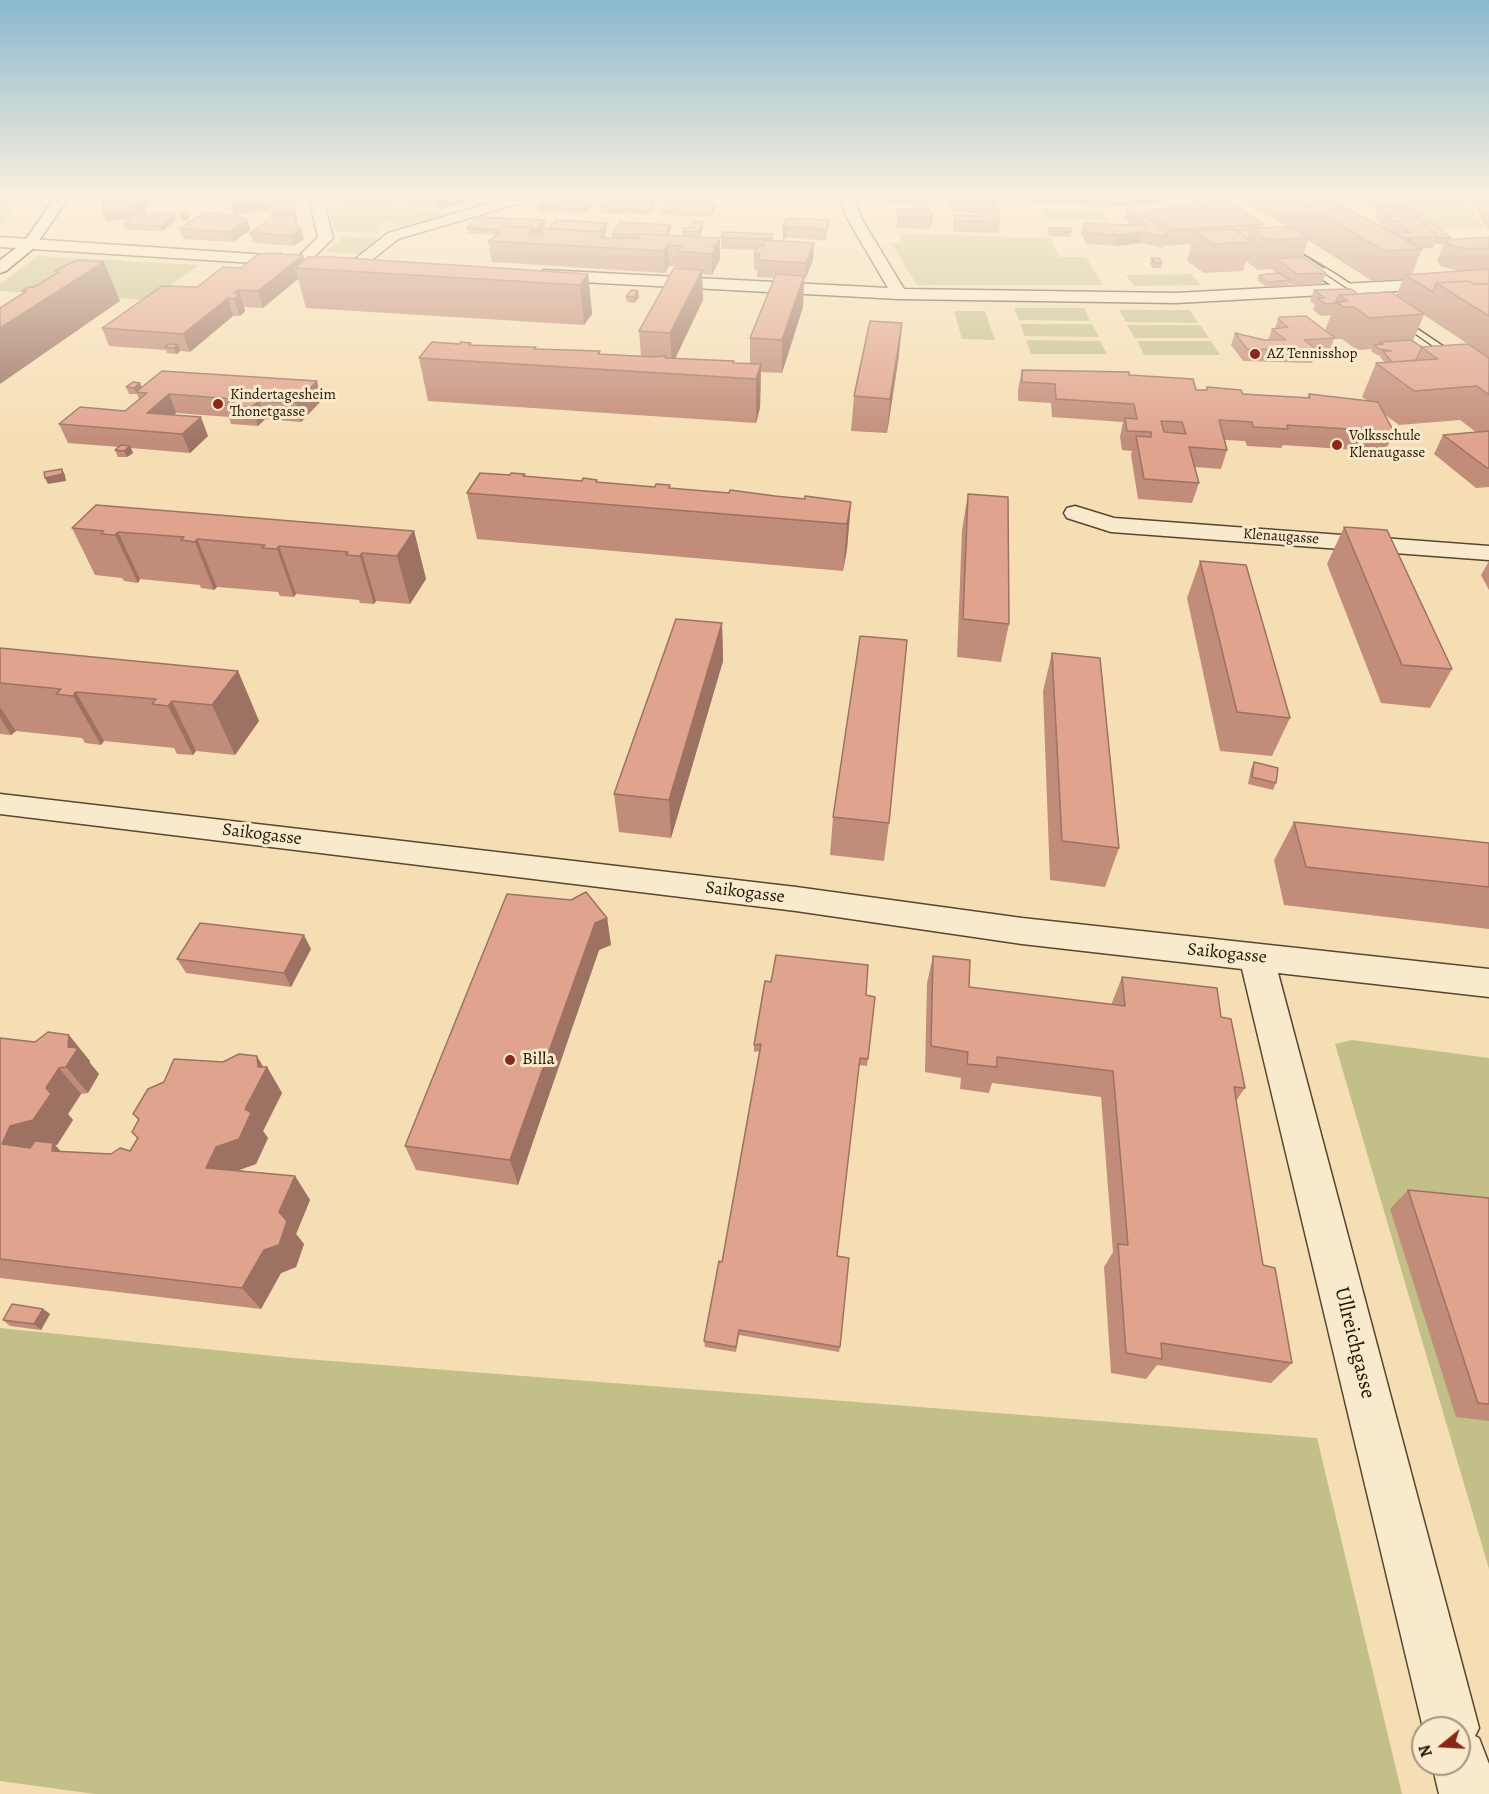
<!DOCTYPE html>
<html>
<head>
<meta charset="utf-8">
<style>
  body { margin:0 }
  #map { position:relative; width:1489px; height:1794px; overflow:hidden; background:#f6deb4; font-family:Alegreya,serif }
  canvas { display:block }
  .north { position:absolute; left:1411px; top:1716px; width:60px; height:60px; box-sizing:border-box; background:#f9eace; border:2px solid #a3947c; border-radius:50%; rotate:252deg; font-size:16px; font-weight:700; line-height:24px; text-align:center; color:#231401 }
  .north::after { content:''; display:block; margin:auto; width:21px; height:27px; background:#8f2418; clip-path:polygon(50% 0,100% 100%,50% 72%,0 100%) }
</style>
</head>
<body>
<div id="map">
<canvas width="1489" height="1794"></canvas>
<div class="north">N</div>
</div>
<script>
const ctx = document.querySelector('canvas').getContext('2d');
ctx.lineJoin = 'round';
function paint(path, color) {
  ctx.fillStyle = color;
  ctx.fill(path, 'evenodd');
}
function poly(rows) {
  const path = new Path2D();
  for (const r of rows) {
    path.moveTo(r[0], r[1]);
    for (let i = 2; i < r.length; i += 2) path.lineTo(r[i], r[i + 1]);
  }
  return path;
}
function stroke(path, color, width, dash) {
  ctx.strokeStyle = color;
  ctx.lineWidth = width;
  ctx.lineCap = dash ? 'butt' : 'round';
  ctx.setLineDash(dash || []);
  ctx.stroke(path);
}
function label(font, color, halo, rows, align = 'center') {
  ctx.font = font + ' Alegreya,serif';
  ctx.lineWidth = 6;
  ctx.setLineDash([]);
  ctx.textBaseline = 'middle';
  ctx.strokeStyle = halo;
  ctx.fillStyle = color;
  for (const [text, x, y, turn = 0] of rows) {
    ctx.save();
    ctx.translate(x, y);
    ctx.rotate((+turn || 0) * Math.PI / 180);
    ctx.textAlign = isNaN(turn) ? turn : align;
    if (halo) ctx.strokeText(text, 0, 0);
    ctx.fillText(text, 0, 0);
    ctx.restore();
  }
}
const green = poly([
  [0,194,24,194,0,226,0,203,3,199,0,199],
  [1386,194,1489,194,1489,198,1467,197,1484,229,1418,228],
  [391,204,448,214,397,228,399,224,393,220,385,222,376,228,380,234,336,231,328,207],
  [1043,210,1103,211,1107,220,1047,219],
  [898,233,1050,238,1059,257,1086,257,1103,285,917,285,891,243,903,243],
  [345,236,378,238,359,254,325,252],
  [38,256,199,265,150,300,0,291,0,284],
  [1191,274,1201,285,1134,286,1126,275],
  [1014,308,1084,308,1090,321,1019,320],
  [1119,310,1190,310,1198,323,1126,322],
  [954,311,985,311,995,340,962,339],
  [1020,324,1092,324,1099,337,1025,336],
  [1127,325,1200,325,1209,338,1135,338],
  [1026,340,1100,341,1107,354,1031,354],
  [1137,341,1211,341,1220,355,1144,355],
  [1352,1040,1489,1058,1489,1569,1335,1044],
  [0,1328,293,1358,1317,1438,1402,1794,95,1794,0,1781]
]);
const minor = poly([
  [308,194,322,194,333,238,307,264,302,266,0,247,0,237,298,257,318,237,308,194],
  [522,194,543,194,541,197,398,239,363,267,351,267,349,264,388,233,522,194],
  [839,194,853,194,861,218,904,289,1176,293,1489,276,1489,286,1176,303,899,299,544,280,536,275,544,270,888,288,847,218,839,194],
  [1075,506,1114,518,1489,546,1489,560,1111,532,1067,518,1064,513,1067,508,1075,506],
  [0,794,796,887,1022,918,1489,969,1489,997,1278,973,1479,1728,1475,1736,1479,1738,1489,1764,1489,1794,1439,1794,1432,1764,1459,1764,1459,1728,1423,1728,1242,969,1022,944,796,911,0,814,0,794]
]);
const secondary = poly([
  [57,194,71,194,34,248,6,271,0,273,0,260,24,242,57,194],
  [1187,194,1203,194,1337,275,1489,377,1489,392,1482,390,1325,281,1187,194]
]);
const tram = poly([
  [1196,194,1227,212],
  [1289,245,1324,268],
  [1313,266,1361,298],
  [1403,326,1445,355]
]);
const wall = poly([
  [101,194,157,194,151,204,146,204,146,207,145,214,177,219,162,231,125,230,123,224,130,219,106,221,103,207,99,197],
  [242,194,292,194,297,220,296,220,298,228,304,239,294,246,253,243,250,233,272,217,270,211,234,214,231,203,243,197],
  [342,194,398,194,399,197,391,204,383,205,383,202,344,207],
  [399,194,479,194,480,199,443,209,436,208,436,204,431,203,426,207,411,205,411,202,401,201],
  [778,194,815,194,815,197,812,202,778,201],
  [878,194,929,194,928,205,888,204,888,197,879,197],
  [943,194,1181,194,1181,195,1161,197,1159,203,1113,207,1109,205,996,203,995,208,1000,222,999,233,954,232,953,226,954,215,980,216,980,213,950,212,949,207,950,199,944,199],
  [1230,194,1387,194,1385,199,1401,208,1425,224,1451,238,1451,240,1489,237,1489,269,1458,271,1440,266,1437,261,1444,244,1435,244,1433,248,1421,248,1422,249,1412,274,1489,269,1489,487,1476,488,1434,454,1443,435,1476,432,1460,420,1399,425,1384,414,1394,432,1385,452,1283,445,1281,448,1247,446,1245,441,1225,440,1227,450,1221,469,1195,467,1199,483,1192,503,1138,499,1131,455,1132,451,1122,450,1120,437,1123,422,1052,417,1051,403,1018,401,1018,389,1022,370,1129,375,1196,390,1206,390,1207,387,1243,394,1307,398,1309,394,1368,401,1362,397,1376,363,1385,363,1380,357,1381,356,1377,355,1371,351,1372,349,1357,350,1342,339,1334,339,1330,350,1317,351,1312,363,1243,361,1231,345,1235,333,1268,340,1272,329,1275,328,1278,319,1325,330,1331,315,1321,316,1313,310,1315,305,1310,301,1314,290,1358,294,1396,296,1403,279,1372,281,1308,240,1303,257,1326,273,1322,284,1293,286,1289,283,1288,286,1266,287,1257,280,1259,275,1277,274,1271,269,1258,270,1246,261,1243,271,1204,273,1187,261,1191,244,1167,246,1164,245,1163,248,1141,243,1116,246,1086,244,1081,233,1083,223,1131,225,1124,219,1126,209,1144,216,1145,211,1263,224,1262,228,1288,227],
  [1329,198,1370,199,1368,204,1375,212,1378,212,1376,218,1385,229],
  [1424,315,1468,344,1422,347,1413,341],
  [1472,194,1489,194,1489,230,1487,229,1470,198],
  [655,201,655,206,649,215,600,213,599,207],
  [593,204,585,214,539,212,538,206],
  [716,208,711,217,661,215,661,210],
  [897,209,929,213,932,223,929,229,897,228],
  [240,215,241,219,247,219,251,230,233,242,183,239,179,229],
  [786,218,829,220,826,241,788,237,783,240],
  [545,220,545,225,543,228,549,229,607,223,607,228,605,232,605,238,612,238,612,234,671,230,668,235,682,236,682,231,703,222,703,228,699,237,720,238,720,259,712,275,702,274,703,300,675,359,750,364,750,338,774,278,757,277,757,270,754,270,754,254,756,250,721,249,721,238,773,234,773,241,813,260,804,280,803,307,782,373,761,372,760,408,756,423,428,401,419,358,459,344,471,343,471,345,536,349,600,351,600,354,641,356,639,331,678,269,678,267,669,266,665,273,492,262,488,241,496,235,468,233,467,228],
  [1048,228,1071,232,1070,237,1050,236,1047,233],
  [281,254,303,255,304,261,588,274,592,314,584,325,306,308,298,279,263,308,244,307,245,311,240,316,233,316,190,352,180,351,177,354,167,353,166,350,109,346,102,328,241,268],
  [1151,258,1162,263,1161,268,1153,268,1150,264],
  [626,297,639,297,634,303,627,302],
  [899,355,887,433,851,431,854,396],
  [126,387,142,387,322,400,301,422,265,419,258,426,231,424,229,417,176,413,174,415,208,436,190,453,131,448,133,453,127,457,118,457,115,450,119,447,68,443,59,424,125,411,139,399,137,394,129,394],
  [525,474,525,477,655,487,670,485,670,488,851,502,847,549,843,571,477,539,467,493,510,475],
  [968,494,1009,624,1001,662,957,657,962,530],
  [1344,527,1452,669,1430,708,1381,703,1327,564],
  [72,528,414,531,426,579,410,604,376,601,374,604,360,603,359,600,296,594,294,597,280,596,278,592,217,587,214,590,208,589,201,588,200,585,140,579,138,583,124,581,122,578,95,575],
  [1200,561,1290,718,1272,756,1220,751,1187,598],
  [1489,561,1489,590,1481,575],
  [722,623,723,661,671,838,619,832,614,794],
  [0,648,238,671,259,721,235,755,196,751,193,755,177,754,174,748,104,741,101,745,85,743,82,738,16,731,11,735,0,734],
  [1052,653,1119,848,1105,887,1050,880,1043,691],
  [1254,762,1276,783,1273,790,1248,784,1251,769],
  [833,817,889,823,884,861,830,855],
  [1294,822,1489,843,1489,929,1284,905,1274,860],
  [607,918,611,945,599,950,518,1185,416,1170,405,1146],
  [311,949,291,987,186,973,177,959],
  [933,956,969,987,1111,1005,1122,977,1221,1017,1245,1088,1236,1101,1263,1265,1292,1363,1271,1383,1157,1365,1146,1379,1111,1373,1104,1267,1113,1252,1101,1097,992,1083,989,1093,960,1089,961,1078,925,1072,927,983],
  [866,995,875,997,867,1066,859,1065,837,1256,840,1347,839,1352,739,1335,736,1352,705,1347,704,1341,722,1262,760,1051,754,1052,754,1045],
  [0,1038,90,1061,90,1063,99,1074,88,1093,81,1094,68,1114,73,1120,57,1145,55,1145,60,1151,111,1154,130,1151,137,1138,132,1132,138,1120,133,1114,264,1067,267,1067,282,1093,263,1131,268,1138,256,1164,237,1170,295,1176,310,1200,296,1234,304,1244,296,1267,281,1273,261,1309,0,1278],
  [1408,1190,1489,1198,1489,1421,1456,1417,1390,1209],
  [43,1309,50,1314,41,1330,10,1326,3,1320]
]);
const shadedWall = poly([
  [147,194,157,194,151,204,146,204,146,207,145,214,133,215,132,219,106,221,102,210,104,208,99,197],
  [291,194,294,199,297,220,274,222,270,212],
  [364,194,382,194,381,194,383,202,344,207,342,196],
  [389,194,398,194,399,197,391,204],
  [428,194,429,194,431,203,426,207,424,196],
  [461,194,479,194,480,199,443,209,441,199],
  [813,194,815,194,815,197,812,202],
  [1137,194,1181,194,1181,195,1161,197,1159,203,1113,207,1116,197],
  [593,199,593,204,585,214,585,209],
  [269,200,272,210,234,214,231,203],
  [655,201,655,206,649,215,649,210],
  [716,203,716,208,711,217,711,212],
  [187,210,189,215,189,220,182,221,180,215],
  [933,213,932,223,929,229,930,218],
  [175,214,177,219,162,231,160,226],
  [240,215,242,223,247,219,251,230,233,242,229,232,235,218],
  [545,220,545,225,540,232,538,232,539,234,536,237,535,232],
  [703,222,703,228,699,237,699,232],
  [607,223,607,228,604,232,606,248,598,234],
  [671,225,671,230,664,242,664,237],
  [788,226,788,237,783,240,783,229],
  [301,228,304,239,294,246,291,235],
  [534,228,536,244,529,234],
  [1144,232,1141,243,1116,246,1119,235],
  [720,238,720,259,712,275,711,247],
  [814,243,813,260,805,280,806,263],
  [668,245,669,266,665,273,664,251],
  [281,253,285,269,303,255,306,269,295,268,298,279,263,308,258,291,279,254],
  [104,262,120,301,0,384,0,328],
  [702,270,703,300,672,365,670,333],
  [588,274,592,314,584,325,580,285],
  [804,276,803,307,782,373,782,340],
  [239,290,245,311,240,316,234,299,234,293],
  [638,291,639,297,634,303,634,297],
  [228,298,233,316,190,352,183,334],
  [902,323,899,355,887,433,890,399],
  [178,345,180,351,177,354,174,348],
  [761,364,760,408,756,423,756,379],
  [317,381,322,400,301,422,295,403],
  [140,383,143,389,136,392,134,388],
  [169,394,176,413,155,432,147,413],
  [259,401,265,419,258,426,252,407],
  [201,417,208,436,190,453,182,434],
  [130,446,133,453,127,457,124,451],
  [62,469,65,475,66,481,48,484,45,478],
  [851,502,847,549,843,571,847,524],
  [414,531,426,579,410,604,397,556],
  [118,532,140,579,138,583,115,535],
  [197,539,217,587,214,590,195,542],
  [279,546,296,594,294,597,277,549],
  [362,553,376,601,374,604,360,556],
  [722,623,723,661,671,838,669,800],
  [238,671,259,721,235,755,212,705],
  [76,692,104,741,101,745,73,696],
  [172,701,196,751,193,755,168,706],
  [0,707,16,731,11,735,0,717],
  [607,918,611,945,599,950,518,1185,510,1160,595,923],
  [304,935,311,949,291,987,284,973],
  [69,1035,90,1061,90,1063,99,1074,88,1093,66,1067],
  [257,1056,265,1070,267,1067,282,1093,263,1131,268,1138,256,1164,234,1172,206,1168,216,1147,245,1109,258,1067],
  [59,1068,81,1094,68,1114,73,1120,57,1145,55,1145,76,1168,35,1151,2,1144,10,1126],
  [295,1176,310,1200,296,1234,304,1244,296,1267,281,1273,261,1309,242,1288,279,1212],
  [43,1309,50,1314,41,1330,34,1324]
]);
const building = poly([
  [101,194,147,194,99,197,101,194],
  [258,194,291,194,294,210,270,212,269,200,231,203,231,198,258,196,258,194],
  [342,194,364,194,342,196,342,194],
  [409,194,428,194,424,196,409,194],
  [435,194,461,194,441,199,434,198,440,194,435,194],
  [1112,194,1145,194,1116,197,1112,195,1112,194],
  [1289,194,1321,194,1422,249,1384,251,1289,194],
  [143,196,141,204,129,205,128,208,102,210,105,202,143,196],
  [546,196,593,199,585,209,538,206,546,196],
  [950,197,994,198,996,203,951,202,950,197],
  [607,198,655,201,649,210,599,207,607,198],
  [1370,198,1393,199,1401,208,1377,206,1370,198],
  [667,200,716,203,711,212,661,210,667,200],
  [1229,202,1263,224,1171,230,1145,211,1229,202],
  [1380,207,1409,208,1438,237,1407,238,1417,246,1392,232,1411,233,1398,221,1392,221,1380,207],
  [998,208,1000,222,955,221,954,215,982,216,981,210,998,208],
  [1134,208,1168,234,1164,234,1166,237,1144,232,1119,235,1089,233,1083,223,1148,226,1126,209,1134,208],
  [897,209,929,210,929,213,933,213,930,218,898,218,897,209],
  [187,210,187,215,180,215,181,211,187,210],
  [204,213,240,215,235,218,247,219,229,232,179,229,204,213],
  [136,214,175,214,160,226,123,224,136,214],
  [294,214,298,228,301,228,291,235,250,233,274,216,294,214],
  [478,217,545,220,535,232,534,228,502,226,498,230,467,228,478,217],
  [786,218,829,220,827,230,788,226,783,229,786,218],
  [556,220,607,223,600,232,549,229,556,220],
  [620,222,671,225,665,235,640,234,638,235,612,234,620,222],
  [692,222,703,222,699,232,682,231,683,228,690,228,692,222],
  [1425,224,1435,224,1451,238,1437,238,1438,237,1425,224],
  [502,226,534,228,529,234,541,235,543,232,538,232,542,228,605,232,600,238,640,238,636,238,640,234,720,238,716,245,711,247,716,247,712,254,677,251,681,246,668,245,664,251,488,241,500,233,496,233,502,226],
  [1291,227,1309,238,1268,240,1251,228,1291,227],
  [1048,228,1070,228,1071,232,1051,231,1048,228],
  [1234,229,1252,242,1212,244,1195,231,1234,229],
  [1251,230,1248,239,1236,231,1251,230],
  [723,232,773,234,771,239,721,238,723,232],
  [1489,237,1489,248,1468,249,1449,245,1446,240,1489,237],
  [766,240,814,243,806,263,757,260,760,254,754,254,758,246,763,246,766,240],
  [281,253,279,254,303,255,258,291,239,290,234,293,239,294,234,299,228,298,183,334,102,328,162,286,197,287,223,267,241,268,258,254,281,253],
  [308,257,332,257,588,274,580,285,295,268,308,257],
  [1303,257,1326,273,1297,274,1275,258,1303,257],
  [1151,258,1159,258,1162,263,1155,263,1151,258],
  [77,260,104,262,0,328,0,308,27,291,22,291,29,287,34,287,59,272,55,271,77,260],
  [674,268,702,270,670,333,639,331,674,268],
  [1489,269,1489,284,1474,284,1469,281,1436,283,1433,292,1405,275,1489,269],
  [1279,273,1290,280,1268,282,1259,275,1279,273],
  [776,274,804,276,782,340,750,338,776,274],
  [1469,281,1474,284,1489,284,1489,316,1436,283,1469,281],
  [1351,289,1358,294,1339,295,1335,303,1326,304,1317,298,1325,298,1314,290,1351,289],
  [631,290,638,291,634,297,626,297,631,290],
  [1391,292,1424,314,1370,318,1354,307,1344,307,1336,302,1348,301,1339,295,1391,292],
  [1306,316,1335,338,1304,340,1317,350,1247,349,1235,333,1264,340,1286,340,1272,329,1288,327,1278,319,1280,317,1306,316],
  [870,321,902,323,890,399,854,396,870,321],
  [1411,340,1422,347,1416,360,1392,362,1383,351,1391,351,1379,349,1374,345,1383,344,1380,342,1411,340],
  [432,342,459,344,461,342,471,343,469,345,530,347,536,347,534,349,600,351,598,354,654,357,666,356,665,358,734,361,733,363,761,364,756,379,419,358,432,342],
  [169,344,178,345,174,348,165,347,169,344],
  [1468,344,1489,358,1489,395,1477,386,1414,391,1376,363,1438,359,1421,347,1468,344],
  [1022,370,1129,372,1129,375,1193,379,1196,390,1207,390,1207,387,1241,390,1243,394,1310,398,1309,394,1378,402,1394,432,1287,425,1288,429,1253,427,1252,422,1219,420,1227,450,1189,447,1199,483,1144,479,1136,436,1151,437,1151,432,1127,431,1125,418,1137,419,1134,404,1056,399,1055,384,1022,382,1022,370],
  [1161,421,1182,422,1186,434,1164,432,1161,421],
  [162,371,317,381,295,403,259,401,252,407,225,405,232,399,169,394,147,413,201,417,182,434,59,424,80,407,125,411,147,393,136,392,162,371],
  [133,382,140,383,134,388,126,387,133,382],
  [1489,431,1489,468,1487,468,1443,435,1489,431],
  [121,445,130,446,124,451,115,450,121,445],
  [62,469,62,474,45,478,44,472,62,469],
  [480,473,510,475,511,473,525,474,523,476,582,481,583,478,597,480,596,482,655,487,656,484,670,485,669,488,729,493,730,490,775,496,805,499,805,496,851,502,847,524,467,493,480,473],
  [968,494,1008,497,1009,624,963,619,968,494],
  [96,505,414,531,397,556,362,553,360,556,346,555,348,552,279,546,277,549,262,548,265,545,197,539,195,542,181,540,184,537,118,532,115,535,101,534,104,531,72,528,96,505],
  [1344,527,1387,530,1452,669,1402,665,1344,527],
  [1200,561,1246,565,1290,718,1237,712,1200,561],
  [676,619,722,623,669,800,614,794,676,619],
  [860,636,907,640,889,823,833,817,860,636],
  [0,648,238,671,212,705,172,701,168,706,152,704,156,699,76,692,73,696,56,694,61,689,0,683,0,648],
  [1052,653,1100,658,1119,848,1062,841,1052,653],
  [1254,762,1278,768,1276,783,1252,777,1254,762],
  [1294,822,1489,843,1489,887,1306,867,1294,822],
  [586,892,607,918,595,923,510,1160,405,1146,507,894,571,900,586,892],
  [200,923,304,935,284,973,177,959,200,923],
  [776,955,868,965,866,995,875,997,868,1059,860,1058,837,1256,849,1258,840,1347,739,1330,736,1347,704,1341,719,1261,722,1262,761,1044,754,1045,765,981,771,982,776,955],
  [933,956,970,960,969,987,1125,1006,1122,977,1217,988,1221,1017,1231,1019,1245,1088,1234,1087,1263,1265,1275,1268,1292,1363,1161,1343,1162,1359,1126,1353,1118,1244,1128,1245,1113,1071,997,1057,997,1067,967,1064,968,1052,931,1046,933,956],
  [48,1032,69,1035,68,1047,78,1048,66,1067,59,1068,46,1088,51,1094,33,1120,10,1126,2,1144,30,1148,35,1141,53,1143,52,1151,111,1154,120,1148,130,1151,138,1138,132,1132,139,1119,133,1114,148,1089,164,1082,174,1059,223,1062,239,1054,257,1056,258,1067,267,1067,245,1109,251,1113,239,1139,216,1147,206,1168,295,1176,279,1212,287,1221,279,1245,264,1250,242,1288,0,1259,0,1038,35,1042,48,1032],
  [1408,1190,1489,1198,1489,1404,1478,1403,1408,1190],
  [12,1304,43,1309,34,1324,3,1320,12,1304]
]);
const markers = [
  [1255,354,6,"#8f2418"],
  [218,404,6,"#8f2418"],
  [1337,445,6,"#8f2418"],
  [510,1060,6,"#8f2418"]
];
const farPoinames = [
  ["AZ Tennisshop",1267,354],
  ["Kindertagesheim",230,395],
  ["Thonetgasse",230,412],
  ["Volksschule",1349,436],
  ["Klenaugasse",1349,453]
];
const farStreetnames = [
  ["Klenaugasse",1281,537,4]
];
const streetNames = [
  ["Saikogasse",262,835,7],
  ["Saikogasse",745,893,7],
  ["Saikogasse",1227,954,6]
];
const poiNames = [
  ["Billa",522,1060]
];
const nearStreetnames = [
  ["Ullreichgasse",1354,1343,76]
];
paint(green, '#c3bf89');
stroke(minor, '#58462e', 3);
stroke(secondary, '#231401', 3);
paint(minor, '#f9eace');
paint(secondary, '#f9eace');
stroke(tram, '#231401', 1.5);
paint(wall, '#c18c79');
paint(shadedWall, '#9d7263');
paint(building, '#e0a38d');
stroke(building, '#9d7263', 1.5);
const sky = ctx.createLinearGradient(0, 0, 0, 445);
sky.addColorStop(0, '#8ab8cf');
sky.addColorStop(0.44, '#fbf0dd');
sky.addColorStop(1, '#fbf0dd00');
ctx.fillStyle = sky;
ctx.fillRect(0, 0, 1489, 445);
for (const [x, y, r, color] of markers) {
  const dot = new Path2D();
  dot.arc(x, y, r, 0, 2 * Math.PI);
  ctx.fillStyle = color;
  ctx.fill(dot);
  stroke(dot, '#f9eace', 2);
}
label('15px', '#231401', '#f9eace', farPoinames, 'left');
label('15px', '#231401', '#f9eace', farStreetnames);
label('18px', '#231401', '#f9eace', streetNames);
label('18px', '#231401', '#f9eace', poiNames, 'left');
label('21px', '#231401', '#f9eace', nearStreetnames);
</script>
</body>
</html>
